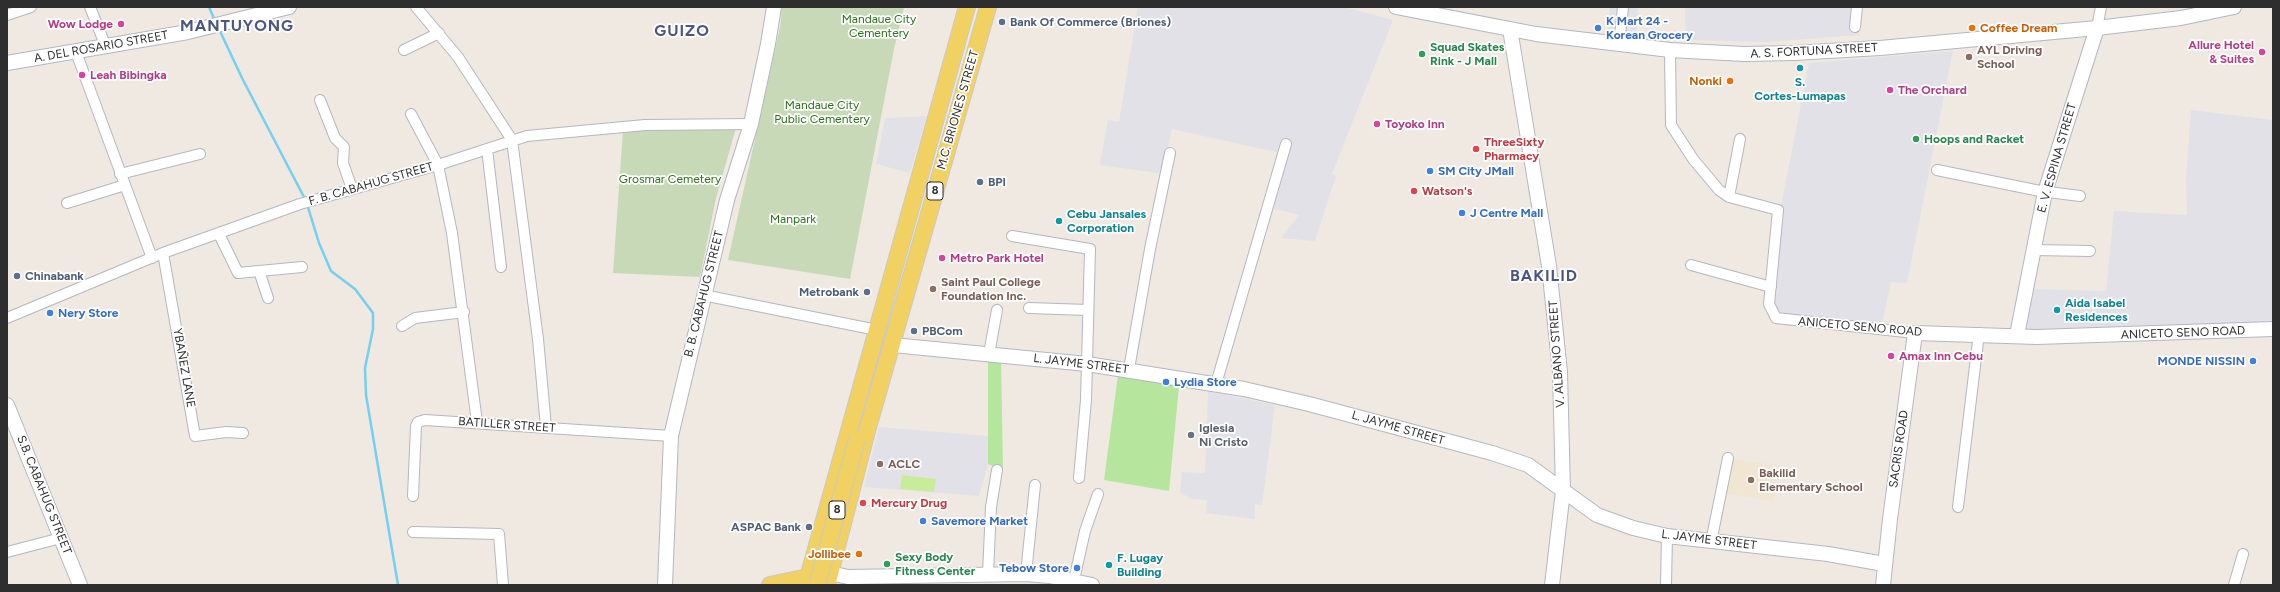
<!DOCTYPE html>
<html>
<head>
<meta charset="utf-8">
<style>
  body { margin:0 }
  #map { position:relative; width:2280px; height:592px; overflow:hidden; background:#efe9e1; font-family:Figtree,sans-serif }
  canvas { display:block }
  .frame { position:absolute; inset:0; border:8px solid #2e2e2e; pointer-events:none }
</style>
</head>
<body>
<div id="map">
<canvas width="2280" height="592"></canvas>
<div class="frame"></div>
</div>
<script>
const ctx = document.querySelector('canvas').getContext('2d');
ctx.lineJoin = 'round';
function paint(path, color) {
  ctx.fillStyle = color;
  ctx.fill(path, 'evenodd');
}
function poly(rows) {
  const path = new Path2D();
  for (const r of rows) {
    path.moveTo(r[0], r[1]);
    for (let i = 2; i < r.length; i += 2) path.lineTo(r[i], r[i + 1]);
  }
  return path;
}
function stroke(path, color, width, dash) {
  ctx.strokeStyle = color;
  ctx.lineWidth = width;
  ctx.lineCap = dash ? 'butt' : 'round';
  ctx.setLineDash(dash || []);
  ctx.stroke(path);
}
function label(font, color, halo, rows, align = 'center') {
  ctx.font = font + ' Figtree,sans-serif';
  ctx.lineWidth = 3.5;
  ctx.setLineDash([]);
  ctx.textBaseline = 'middle';
  ctx.strokeStyle = halo;
  ctx.fillStyle = color;
  for (const [text, x, y, turn = 0] of rows) {
    ctx.save();
    ctx.translate(x, y);
    ctx.rotate((+turn || 0) * Math.PI / 180);
    ctx.textAlign = isNaN(turn) ? turn : align;
    if (halo) ctx.strokeText(text, 0, 0);
    ctx.fillText(text, 0, 0);
    ctx.restore();
  }
}
const industrial = poly([
  [1138,7,1344,7,1393,20,1332,174,1336,176,1315,241,1281,238,1299,215,1269,207,1285,154,1172,129,1163,170,1158,173,1100,165,1108,120,1119,122],
  [1610,7,1638,7,1636,37,1607,32],
  [1685,7,1861,7,1859,35,1767,42,1686,40],
  [1953,51,1907,283,1891,282,1882,324,1782,315,1776,312,1774,308,1781,206,1809,63],
  [2191,110,2273,120,2273,323,2028,332,2025,327,2031,289,2106,291,2114,211,2187,215,2186,179],
  [927,116,910,173,876,164,885,118],
  [1208,391,1275,405,1262,505,1255,504,1255,519,1206,513,1207,500,1191,499,1180,492,1182,472,1205,473],
  [879,427,988,436,988,464,979,496,864,487]
]);
const education = poly([
  [1729,458,1779,466,1774,501,1724,493]
]);
const green = poly([
  [988,357,1001,357,1003,470,988,464],
  [1118,375,1179,386,1169,491,1104,480]
]);
const cemetery = poly([
  [782,7,904,7,894,49,850,279,728,260,780,27],
  [736,128,716,198,700,277,613,273,623,130]
]);
const pitch = poly([
  [902,475,936,479,934,492,900,489]
]);
const stream = poly([
  [209,7,215,21],
  [219,29,242,78,305,199],
  [307,204,319,243,331,271,355,289,373,313,373,329,365,368,366,395,398,585]
]);
const street = poly([
  [90,7,106,47],
  [416,7,458,57,512,140,538,339,546,427],
  [7,15,31,7],
  [1855,27,1857,7],
  [2097,28,2101,7],
  [1619,45,1623,7],
  [404,50,439,33],
  [1670,50,1671,125,1693,159,1719,190,1729,197,1778,210,1769,304,1776,318,1915,333],
  [76,52,152,258],
  [320,100,335,138,344,147,343,163,352,189],
  [411,114,438,165,452,233,477,422],
  [487,149,501,267],
  [1937,170,2040,191,2080,196],
  [120,174,200,154],
  [1729,197,1740,139],
  [67,203,125,185],
  [219,234,238,273,302,267],
  [1012,236,1090,249,1086,400,1079,478],
  [2034,250,2090,251],
  [163,253,195,436,226,432,243,433],
  [1691,265,1771,287],
  [259,271,268,298],
  [703,295,877,330],
  [1029,308,1088,310],
  [7,318,163,253,300,204,438,165,527,136,645,125,751,124],
  [402,326,415,318,464,312],
  [989,354,997,310],
  [1129,369,1150,249,1170,153],
  [1216,384,1286,144],
  [413,496,416,426,418,422,425,420,671,436],
  [1958,507,1979,333],
  [413,532,499,534,503,585],
  [1711,542,1728,458],
  [7,552,61,538],
  [988,574,991,507,997,470],
  [1026,574,1035,485],
  [1074,580,1085,531,1098,494],
  [1666,585,1667,536],
  [2234,585,2243,554]
]);
const secondary = poly([
  [1396,7,1536,34,1670,50,1744,54,1794,53,1880,48,2097,28,2181,18,2234,7],
  [1510,29,1549,266,1560,372,1563,491,1552,585],
  [7,63,188,32,289,7],
  [2017,335,2045,192,2097,28],
  [893,345,1087,364,1244,389,1309,404,1492,453,1528,465,1597,515,1633,528,1667,536,1828,554,1884,564],
  [7,405,80,585],
  [830,573,848,577,1026,574,1049,576,1092,585],
  [665,585,671,436,727,200,751,124,768,44,774,7],
  [1883,585,1890,519,1915,333,2037,337,2273,329]
]);
const primary = poly([
  [770,585,817,575],
  [806,585,967,7],
  [827,585,867,431,988,7]
]);
const primaryBridge = poly([
  [818,582,857,439]
]);
const markers = [
  [1002,22,4,"#5c6f8a"],
  [121,24,4,"#d1479c"],
  [1598,28,4,"#3f7fe0"],
  [1972,28,4,"#e8710a"],
  [2262,52,4,"#d1479c"],
  [1422,54,4,"#2e9e5b"],
  [1969,57,4,"#8d6e63"],
  [1800,68,4,"#0f9aa8"],
  [82,75,4,"#d1479c"],
  [1730,81,4,"#e8710a"],
  [1890,90,4,"#d1479c"],
  [1377,124,4,"#d1479c"],
  [1916,139,4,"#2e9e5b"],
  [1476,149,4,"#e0444e"],
  [1430,171,4,"#3f7fe0"],
  [980,182,4,"#5c6f8a"],
  [1414,191,4,"#e0444e"],
  [1462,213,4,"#3f7fe0"],
  [1059,221,4,"#0f9aa8"],
  [942,258,4,"#d1479c"],
  [17,276,4,"#5c6f8a"],
  [933,289,4,"#8d6e63"],
  [867,292,4,"#5c6f8a"],
  [2057,310,4,"#0f9aa8"],
  [50,313,4,"#3f7fe0"],
  [914,331,4,"#5c6f8a"],
  [1891,356,4,"#d1479c"],
  [2253,361,4,"#3f7fe0"],
  [1166,382,4,"#3f7fe0"],
  [1191,435,4,"#6b7280"],
  [880,464,4,"#8d6e63"],
  [1751,480,4,"#8d6e63"],
  [863,503,4,"#e0444e"],
  [923,521,4,"#3f7fe0"],
  [809,527,4,"#5c6f8a"],
  [859,554,4,"#e8710a"],
  [887,564,4,"#2e9e5b"],
  [1109,565,4,"#0f9aa8"],
  [1077,568,4,"#3f7fe0"]
];
const shields = [
  [935,191,16],
  [837,510,16]
];
const shieldNames = [
  ["8",935,191],
  ["8",837,510]
];
const parkNames = [
  ["Mandaue City",879,19],
  ["Cementery",879,33],
  ["Mandaue City",822,105],
  ["Public Cementery",822,119],
  ["Grosmar Cemetery",670,179],
  ["Manpark",793,219]
];
const shopNames = [
  ["K Mart 24 -",1606,21],
  ["Korean Grocery",1606,35],
  ["SM City JMall",1438,171],
  ["J Centre Mall",1470,213],
  ["Nery Store",58,313],
  ["MONDE NISSIN",2245,361,"right"],
  ["Lydia Store",1174,382],
  ["Savemore Market",931,521],
  ["Tebow Store",1069,568,"right"]
];
const serviceNames = [
  ["Bank Of Commerce (Briones)",1010,22],
  ["BPI",988,182],
  ["Chinabank",25,276],
  ["Metrobank",859,292,"right"],
  ["PBCom",922,331],
  ["ASPAC Bank",801,527,"right"]
];
const hotelNames = [
  ["Wow Lodge",113,24,"right"],
  ["Allure Hotel",2254,45,"right"],
  ["& Suites",2254,59,"right"],
  ["Leah Bibingka",90,75],
  ["The Orchard",1898,90],
  ["Toyoko Inn",1385,124],
  ["Metro Park Hotel",950,258],
  ["Amax Inn Cebu",1899,356]
];
const foodNames = [
  ["Coffee Dream",1980,28,"left"],
  ["Nonki",1722,81],
  ["Jollibee",851,554]
];
const streetNames = [
  ["A. DEL ROSARIO STREET",101,47,-10],
  ["A. S. FORTUNA STREET",1814,51,-3],
  ["M.C. BRIONES STREET",958,110,-74],
  ["E. V. ESPINA STREET",2057,158,-74],
  ["F. B. CABAHUG STREET",371,184,-16],
  ["B. B. CABAHUG STREET",704,294,-76],
  ["ANICETO SENO ROAD",1860,327,5],
  ["ANICETO SENO ROAD",2183,333,-2],
  ["V. ALBANO STREET",1557,354,-94],
  ["L. JAYME STREET",1081,364,7],
  ["YBAÑEZ LANE",184,368,80],
  ["BATILLER STREET",507,425,4],
  ["L. JAYME STREET",1398,428,16],
  ["SACRIS ROAD",1899,449,-82],
  ["S.B. CABAHUG STREET",44,495,68],
  ["L. JAYME STREET",1709,540,7]
];
const leisureNames = [
  ["Squad Skates",1430,47],
  ["Rink - J Mall",1430,61],
  ["Hoops and Racket",1924,139],
  ["Sexy Body",895,557],
  ["Fitness Center",895,571]
];
const educationNames = [
  ["AYL Driving",1977,50],
  ["School",1977,64],
  ["Saint Paul College",941,282],
  ["Foundation Inc.",941,296],
  ["ACLC",888,464],
  ["Bakilid",1759,473],
  ["Elementary School",1759,487]
];
const cultureNames = [
  ["S.",1800,82,"center"],
  ["Cortes-Lumapas",1800,96,"center"],
  ["Cebu Jansales",1067,214],
  ["Corporation",1067,228],
  ["Aida Isabel",2065,303],
  ["Residences",2065,317],
  ["F. Lugay",1117,558],
  ["Building",1117,572]
];
const healthNames = [
  ["ThreeSixty",1484,142],
  ["Pharmacy",1484,156],
  ["Watson's",1422,191],
  ["Mercury Drug",871,503]
];
const worshipNames = [
  ["Iglesia",1199,428],
  ["Ni Cristo",1199,442]
];
const districtNames = [
  ["MANTUYONG",237,26],
  ["GUIZO",682,31],
  ["BAKILID",1544,276]
];
paint(industrial, '#e3e1e8');
paint(education, '#f0e6d1');
paint(green, '#b6e59e');
paint(cemetery, '#c8d9b8');
paint(pitch, '#c9ec9a');
stroke(stream, '#75cff0', 2.5);
stroke(street, '#b4b7c1', 12);
stroke(secondary, '#b4b7c1', 16);
stroke(primary, '#c9c9c9', 18);
stroke(street, '#fff', 10);
stroke(secondary, '#fff', 14);
stroke(primary, '#f2d163', 16);
stroke(primaryBridge, '#c9c9c9', 18, []);
stroke(primaryBridge, '#f2d163', 16);
for (const [x, y, r, color] of markers) {
  const dot = new Path2D();
  dot.arc(x, y, r, 0, 2 * Math.PI);
  ctx.fillStyle = color;
  ctx.fill(dot);
  stroke(dot, '#fff', 1.5);
}
for (const [x, y, w] of shields) {
  const box = new Path2D();
  box.roundRect(x - w / 2, y - 9, w, 18, 3);
  ctx.fillStyle = '#fff';
  ctx.fill(box);
  stroke(box, '#2e2e2e', 1);
}
label('bold 11px', '#2e2e2e', null, shieldNames);
label('12px', '#2c6e1b', '#fff', parkNames);
label('bold 12px', '#366cbe', '#fff', shopNames, 'left');
label('bold 12px', '#4e5e75', '#fff', serviceNames, 'left');
label('bold 12px', '#b23c85', '#fff', hotelNames, 'left');
label('bold 12px', '#c56008', '#fff', foodNames, 'right');
label('12px', '#2e2e2e', '#fff', streetNames);
label('bold 12px', '#27864d', '#fff', leisureNames, 'left');
label('bold 12px', '#785e54', '#fff', educationNames, 'left');
label('bold 12px', '#0d838f', '#fff', cultureNames, 'left');
label('bold 12px', '#be3a42', '#fff', healthNames, 'left');
label('bold 12px', '#5b616d', '#fff', worshipNames, 'left');
ctx.letterSpacing = '1px';
label('bold 16px', '#4d5680', '#fff', districtNames);
ctx.letterSpacing = '0px';
</script>
</body>
</html>
